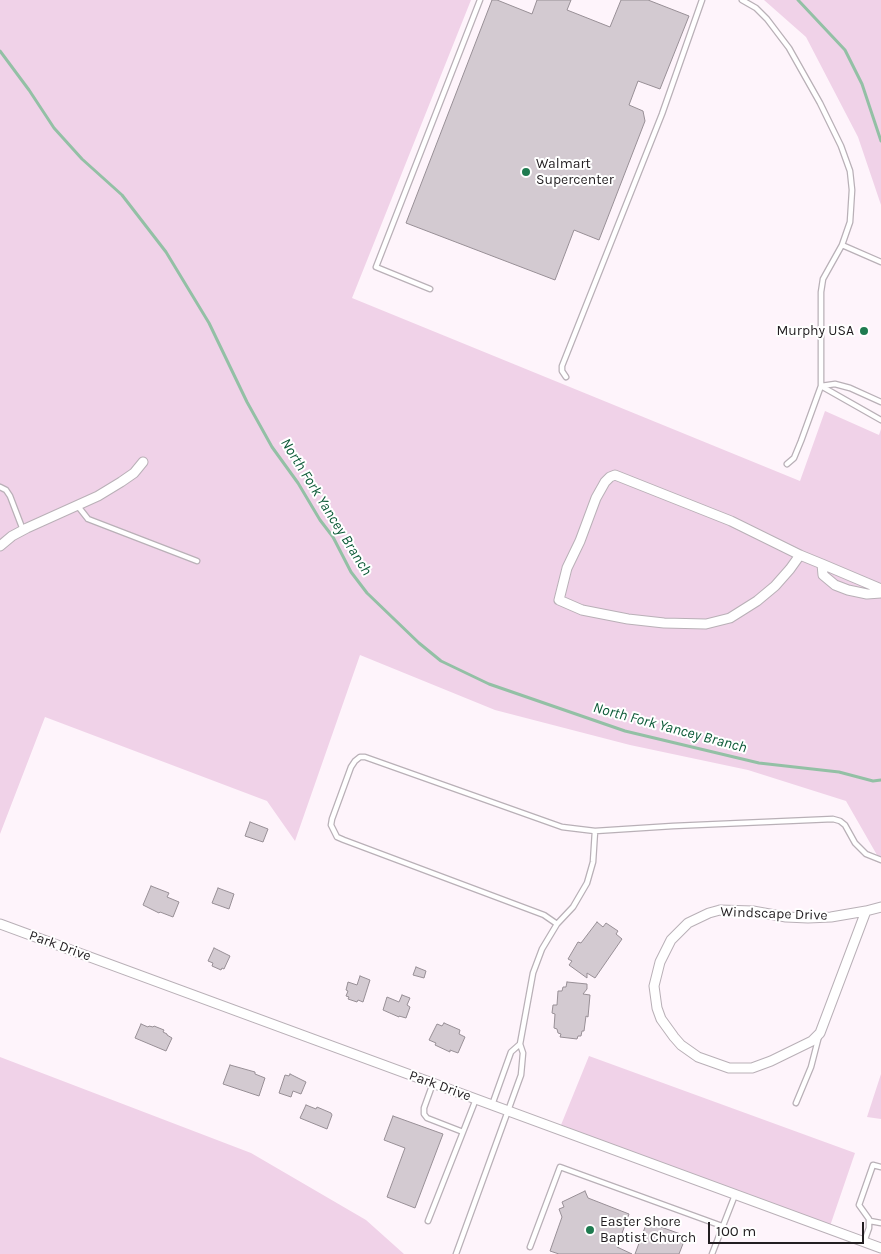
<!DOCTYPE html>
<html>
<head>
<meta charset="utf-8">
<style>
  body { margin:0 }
  #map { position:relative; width:881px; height:1254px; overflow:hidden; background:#fef4fb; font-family:Karla,sans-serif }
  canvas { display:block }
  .scale { position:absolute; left:708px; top:1222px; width:156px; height:22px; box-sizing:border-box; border:2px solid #221e21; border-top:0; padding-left:6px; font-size:15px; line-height:18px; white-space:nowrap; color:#221e21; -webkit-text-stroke:4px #fff; paint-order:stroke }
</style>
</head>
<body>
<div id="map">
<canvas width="881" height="1254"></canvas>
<div class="scale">100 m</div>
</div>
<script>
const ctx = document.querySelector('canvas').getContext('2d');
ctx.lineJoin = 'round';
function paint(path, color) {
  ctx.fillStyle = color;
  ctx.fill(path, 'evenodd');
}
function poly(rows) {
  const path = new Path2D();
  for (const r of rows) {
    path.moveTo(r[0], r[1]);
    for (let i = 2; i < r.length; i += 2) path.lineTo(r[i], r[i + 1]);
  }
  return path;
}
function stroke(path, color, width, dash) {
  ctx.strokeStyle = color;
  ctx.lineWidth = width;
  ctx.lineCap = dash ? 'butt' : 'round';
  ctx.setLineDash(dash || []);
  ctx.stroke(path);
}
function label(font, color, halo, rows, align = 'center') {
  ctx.font = font + ' Karla,sans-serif';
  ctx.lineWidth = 4;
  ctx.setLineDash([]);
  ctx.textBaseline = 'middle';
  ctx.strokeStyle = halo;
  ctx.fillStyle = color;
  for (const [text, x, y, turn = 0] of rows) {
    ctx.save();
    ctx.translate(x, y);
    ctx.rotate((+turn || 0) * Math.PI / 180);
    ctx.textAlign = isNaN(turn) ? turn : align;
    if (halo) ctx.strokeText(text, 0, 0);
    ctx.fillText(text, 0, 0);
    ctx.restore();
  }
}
const green = poly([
  [0,0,471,0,352,298,800,481,825,411,879,435,881,429,881,862,846,801,748,770,630,745,495,710,360,655,295,841,267,801,45,717,0,834],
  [764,0,881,0,881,205,858,137,806,37],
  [589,1056,855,1153,830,1226,561,1125],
  [0,1057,251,1153,366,1220,404,1254,0,1254],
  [881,1074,881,1119,867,1117]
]);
const stream = poly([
  [798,0,845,50,862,84,881,141],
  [0,51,29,90,54,128,82,159,122,195,166,252,209,323,247,402,272,447,298,483,320,520,333,537,351,572,367,593,419,643,441,661,489,684,625,731,759,763,839,772,873,781,881,780]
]);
const building = poly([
  [492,0,497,0,532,14,537,0,571,0,567,10,610,27,621,0,648,0,689,16,660,89,638,81,629,105,643,111,645,121,599,240,574,230,555,280,406,223,492,0],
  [250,822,268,829,263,842,245,836,250,822],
  [151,886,169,893,167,897,179,902,173,917,160,912,159,913,143,905,151,886],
  [218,888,234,894,229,909,212,903,218,888],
  [597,922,603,927,606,923,618,931,616,934,622,939,595,978,587,973,587,978,569,965,572,961,568,959,578,942,581,943,597,922],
  [214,948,230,956,224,969,222,968,221,970,212,966,213,963,208,961,214,948],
  [416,967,426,971,424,978,413,975,416,967],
  [360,976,370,980,363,1002,358,1000,357,1002,348,999,349,997,346,996,348,991,346,990,348,982,357,985,360,976],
  [567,982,587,984,587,989,583,994,590,995,588,1017,586,1016,584,1031,582,1031,581,1036,578,1036,577,1039,560,1037,561,1034,558,1033,557,1029,554,1028,555,1014,552,1013,553,1005,557,1005,558,991,562,991,563,987,566,987,567,982],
  [402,995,410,998,407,1005,410,1007,406,1018,399,1016,399,1017,383,1010,387,997,399,1002,402,995],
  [444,1023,460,1030,459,1034,465,1037,458,1053,450,1050,450,1052,435,1045,436,1043,429,1040,437,1024,442,1026,444,1023],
  [141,1024,148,1027,149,1026,153,1027,154,1026,164,1030,163,1032,167,1034,167,1035,172,1038,166,1051,135,1038,141,1024],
  [230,1065,255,1072,255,1074,265,1078,259,1096,223,1084,230,1065],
  [290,1074,306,1082,301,1094,293,1091,291,1097,279,1093,285,1075,289,1076,290,1074],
  [306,1105,316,1109,317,1107,331,1113,332,1115,327,1129,300,1118,306,1105],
  [393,1116,443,1134,415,1208,387,1197,405,1148,384,1140,393,1116],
  [585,1191,588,1198,629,1214,617,1247,632,1254,559,1254,550,1251,562,1217,559,1209,564,1207,562,1202,585,1191],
  [647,1222,686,1236,679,1254,635,1254,647,1222]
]);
const service = poly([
  [742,0,756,8,767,19,789,48,820,103,841,146,850,171,852,190,850,222,842,245,881,262],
  [430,289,376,267,480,0],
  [566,377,562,371,562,366,662,114,702,0],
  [821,386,881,420],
  [821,386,835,384,850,388,881,402],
  [787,464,794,458,801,441,821,386,821,292,823,279,842,245],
  [0,487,6,490,10,496,23,530],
  [77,505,88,519,197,561],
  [595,831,593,862,587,883,573,907,557,924,544,915,344,840,337,837,331,825,332,819,351,767,355,761,360,757,365,757,562,827,595,831,673,826,833,819,840,821,845,825,855,843,866,854,881,860],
  [433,1083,424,1108,424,1114,427,1118,463,1132],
  [796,1103,811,1067,819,1036],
  [492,1105,511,1052,520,1044],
  [428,1221,476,1099],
  [870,1221,881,1223],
  [864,1242,869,1228,869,1219,859,1205,873,1165,881,1167],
  [530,1247,560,1167,722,1226],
  [456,1254,521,1075,523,1053,520,1044,533,973,542,949,557,924],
  [712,1254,735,1195]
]);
const minor = poly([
  [0,546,12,536,27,528,98,496,121,482,134,473,143,462],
  [800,555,790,569,775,586,757,601,730,618,706,624,664,623,628,619,582,610,559,600,567,568,580,541,596,498,605,482,610,477,615,475,731,521,800,555,822,564],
  [881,589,822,564,823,575,835,585,848,590,867,594,881,593],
  [720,910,753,911,786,917,808,918,831,917,866,911,820,1033,812,1041,771,1061,752,1068,729,1068,698,1057,681,1045,674,1037,661,1019,657,1008,654,986,660,962,671,940,688,923,709,913,720,910],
  [866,911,881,907],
  [0,924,881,1248]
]);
const markers = [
  [526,172,5,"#1f7b50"],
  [864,331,5,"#1f7b50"],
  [590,1230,5,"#1f7b50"]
];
const poiNames = [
  ["Walmart",536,164],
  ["Supercenter",536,180],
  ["Murphy USA",854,331,"right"],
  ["Easter Shore",600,1222],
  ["Baptist Church",600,1238]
];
const streetNames = [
  ["Windscape Drive",774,914,2],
  ["Park Drive",60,946,20],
  ["Park Drive",440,1086,20]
];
const waterNames = [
  ["North Fork Yancey Branch",326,507,58],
  ["North Fork Yancey Branch",670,728,15]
];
paint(green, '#f0d2e8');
stroke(stream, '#93c0a5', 3);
paint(building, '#d3cad1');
stroke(building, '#988f96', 1);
stroke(service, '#b9b0b7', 7);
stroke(minor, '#b9b0b7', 11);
stroke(service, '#fff', 4.5);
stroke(minor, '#fff', 9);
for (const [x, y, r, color] of markers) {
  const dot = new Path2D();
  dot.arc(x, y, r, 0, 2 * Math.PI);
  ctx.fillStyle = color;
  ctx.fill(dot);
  stroke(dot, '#fff', 2);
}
label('14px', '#221e21', '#fff', poiNames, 'left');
label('14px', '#221e21', '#fff', streetNames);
label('italic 15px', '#0d5a38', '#fff', waterNames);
</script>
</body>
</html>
